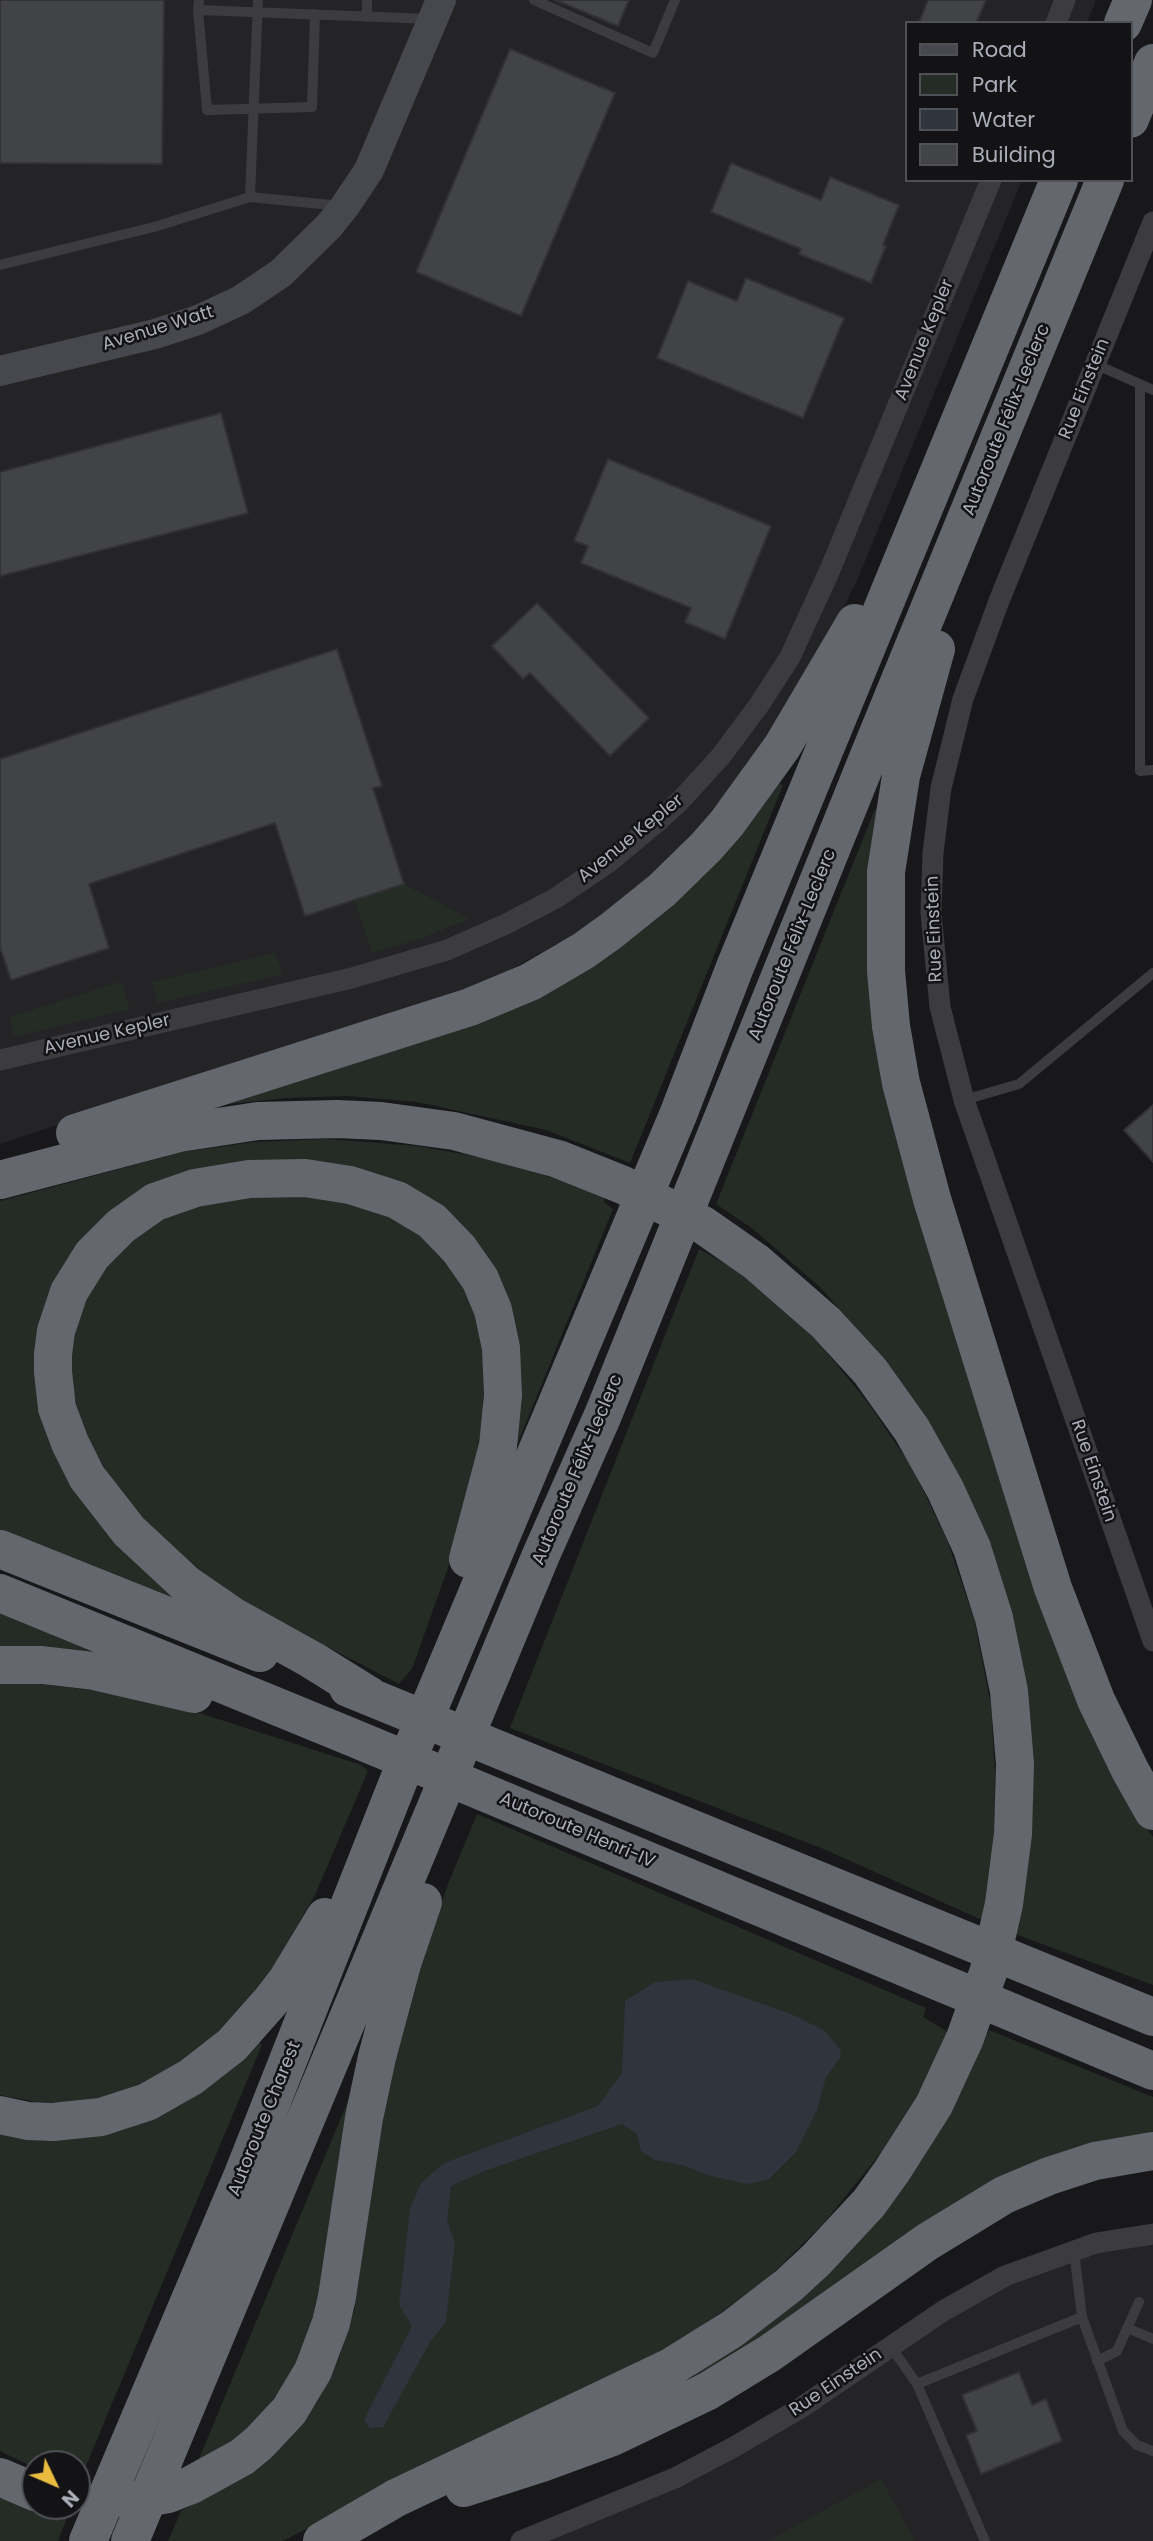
<!DOCTYPE html>
<html>
<head>
<meta charset="utf-8">
<style>
  body { margin:0 }
  #map { position:relative; width:1153px; height:2541px; overflow:hidden; background:#18181a; font-family:Poppins,sans-serif }
  canvas { display:block }
  .legend { position:absolute; left:905px; top:21px; width:228px; height:161px; box-sizing:border-box; background:#131315; border:2px solid #505157; margin:0; padding:9px 12px; list-style:none; font-size:21px; color:#abaeb9 }
  .legend li { display:flex; align-items:center; gap:14px; height:35px }
  .legend b { width:35px; border:2px solid #505157 }
  .north { position:absolute; left:21px; top:2450px; width:70px; height:70px; box-sizing:border-box; background:#131315; border:2px solid #505157; border-radius:50%; rotate:134deg; font-size:19px; font-weight:700; line-height:28px; text-align:center; color:#abaeb9 }
  .north::after { content:''; display:block; margin:auto; width:24px; height:32px; background:#e9bc40; clip-path:polygon(50% 0,100% 100%,50% 72%,0 100%) }
</style>
</head>
<body>
<div id="map">
<canvas width="1153" height="2541"></canvas>
<ul class="legend">
<li><b style="height:9px;background:#47484e"></b>Road</li>
<li><b style="height:19px;background:#242c25"></b>Park</li>
<li><b style="height:19px;background:#2e353d"></b>Water</li>
<li><b style="height:19px;background:#424347"></b>Building</li>
</ul>
<div class="north">N</div>
</div>
<script>
const ctx = document.querySelector('canvas').getContext('2d');
ctx.lineJoin = 'round';
function paint(path, color) {
  ctx.fillStyle = color;
  ctx.fill(path, 'evenodd');
}
function poly(rows) {
  const path = new Path2D();
  for (const r of rows) {
    path.moveTo(r[0], r[1]);
    for (let i = 2; i < r.length; i += 2) path.lineTo(r[i], r[i + 1]);
  }
  return path;
}
function stroke(path, color, width, dash) {
  ctx.strokeStyle = color;
  ctx.lineWidth = width;
  ctx.lineCap = dash ? 'butt' : 'round';
  ctx.setLineDash(dash || []);
  ctx.stroke(path);
}
function label(font, color, halo, rows, align = 'center') {
  ctx.font = font + ' Poppins,sans-serif';
  ctx.lineWidth = 5;
  ctx.setLineDash([]);
  ctx.textBaseline = 'middle';
  ctx.strokeStyle = halo;
  ctx.fillStyle = color;
  for (const [text, x, y, turn = 0] of rows) {
    ctx.save();
    ctx.translate(x, y);
    ctx.rotate((+turn || 0) * Math.PI / 180);
    ctx.textAlign = isNaN(turn) ? turn : align;
    if (halo) ctx.strokeText(text, 0, 0);
    ctx.fillText(text, 0, 0);
    ctx.restore();
  }
}
const built = poly([
  [0,0,1096,0,1087,23,906,23,906,180,1022,180,858,578,834,627,770,739,681,850,612,909,569,937,490,981,0,1144],
  [1153,2234,1153,2541,521,2541,675,2478,1005,2276]
]);
const green = poly([
  [772,780,783,785,630,1163,546,1130,417,1102,346,1096,287,1098,219,1105,482,1018],
  [875,809,882,812,871,922,1125,1795,1153,1837,1153,1985,1015,1934,1032,1749,890,1367,821,1288,753,1229,716,1204],
  [404,884,469,919,422,938,372,953,354,900],
  [275,953,283,974,158,1003,152,982],
  [119,982,122,983,130,1009,13,1037,10,1017],
  [327,1139,417,1146,486,1158,560,1180,606,1197,604,1202,613,1209,506,1472,507,1318,391,1184,128,1205,43,1396,180,1604,0,1531,0,1201,183,1152,254,1142],
  [242,1194,332,1196,400,1219,433,1243,458,1274,476,1309,484,1347,483,1433,457,1542,412,1669,399,1684,272,1618,211,1580,149,1526,112,1481,82,1428,72,1386,72,1350,79,1315,95,1279,118,1248,154,1223,194,1205],
  [699,1249,731,1267,777,1303,820,1344,869,1404,913,1469,947,1540,974,1618,991,1706,995,1773,994,1845,987,1901,982,1920,826,1850,510,1728],
  [0,1604,131,1658,0,1651],
  [22,1682,93,1690,178,1706,361,1765,368,1771,315,1895,273,1967,229,2023,173,2067,121,2093,77,2103,36,2102,0,2095,0,1683],
  [477,1814,926,2008,923,2017,948,2032,924,2084,880,2154,823,2224,768,2278,694,2332,635,2366,441,2459,283,2541,168,2541,181,2511,209,2496,285,2443,317,2403,338,2361,354,2312,389,2079,406,2008,448,1884],
  [989,2030,1153,2097,1153,2137,697,2379,693,2373,958,2096],
  [254,2039,262,2045,80,2480,77,2480,77,2464,35,2464,35,2468,2,2452,0,2450,0,2128,59,2134],
  [350,2096,320,2307,298,2364,267,2409,236,2441,196,2466],
  [881,2479,915,2541,768,2541],
  [0,2491,30,2505,67,2518,58,2541,0,2541]
]);
const water = poly([
  [692,1979,791,2014,825,2031,841,2051,840,2058,826,2077,817,2110,796,2152,768,2180,746,2184,707,2175,682,2165,655,2160,641,2151,637,2134,622,2124,487,2170,451,2186,447,2221,455,2242,446,2322,430,2342,383,2427,370,2428,364,2420,412,2326,399,2305,410,2209,421,2183,444,2163,598,2106,622,2073,625,2001,655,1982]
]);
const building = poly([
  [0,0,164,0,162,164,0,163,0,0],
  [555,0,629,0,618,26,555,0],
  [928,0,986,0,976,23,919,23,928,0],
  [510,49,615,93,521,316,416,272,510,49],
  [731,163,821,200,830,177,899,205,883,245,886,246,871,283,799,254,801,249,711,212,731,163],
  [746,278,844,318,803,418,657,358,688,281,737,301,746,278],
  [221,413,248,513,0,576,0,472,221,413],
  [608,459,771,526,725,639,685,622,691,608,581,563,588,546,574,541,608,459],
  [537,603,649,718,610,756,530,673,523,679,492,646,537,603],
  [337,649,382,786,373,788,404,884,305,916,275,823,89,884,109,948,11,980,0,947,0,759,337,649],
  [1153,1105,1153,1162,1124,1130,1153,1105],
  [1019,2372,1032,2405,1046,2399,1062,2441,981,2474,966,2435,977,2431,962,2395,1019,2372]
]);
const lane = poly([
  [199,0,198,10,431,19],
  [258,0,250,197,341,206],
  [367,0,367,17],
  [534,0,653,53,675,0],
  [198,10,207,110,312,107,315,14],
  [0,265,154,227,250,197],
  [1095,364,1153,390],
  [1140,386,1140,771,1153,770],
  [964,1100,1019,1084,1153,973],
  [1074,2251,1082,2317,1123,2431,1137,2445,1153,2451],
  [1127,2328,1153,2339],
  [891,2347,917,2384,1082,2317],
  [1097,2361,1117,2351,1139,2302],
  [917,2384,985,2541]
]);
const street = poly([
  [1056,23,1065,0],
  [1153,222,999,601,963,699,941,788,933,853,931,913,940,1007,964,1100,1153,1641],
  [0,1060,352,978,447,950,506,924,556,898,609,862,656,823,680,801,721,756,759,705,790,657,829,572,991,180],
  [521,2541,675,2478,734,2447,802,2407,943,2311,1005,2276,1096,2243,1153,2234]
]);
const secondary = poly([
  [0,371,155,334,198,320,241,300,281,273,329,226,345,206,369,170,441,0]
]);
const highway = poly([
  [1123,23,1133,0],
  [1130,119,1153,63],
  [936,649,901,776,886,872,886,971,891,1026,901,1083,932,1199,1053,1588,1096,1700,1130,1770,1153,1811],
  [75,1133,470,1007,530,982,583,951,611,931,662,890,706,847,727,823,782,747,855,623],
  [0,1180,179,1133,258,1121,337,1119,381,1121,454,1131,558,1159,623,1185,703,1225,756,1262,826,1323,870,1371,912,1430,945,1489,972,1548,994,1618,1009,1691,1015,1764,1013,1834,1004,1904,989,1970,965,2038,934,2105,892,2171,869,2203,816,2260,789,2285,732,2329,671,2367,396,2498,322,2541],
  [0,1549,260,1653],
  [0,1593,356,1739,1153,2071],
  [0,1665,42,1665,94,1671,194,1694],
  [348,1688,1153,2017],
  [370,1696,312,1660,231,1615,186,1584,129,1531,87,1477,70,1443,57,1408,53,1372,53,1354,56,1331,69,1292,92,1255,121,1226,155,1202,195,1188,249,1179,305,1178,350,1185,397,1200,432,1221,459,1249,480,1279,493,1310,501,1348,503,1395,498,1446,468,1559],
  [0,2115,28,2121,53,2122,101,2117,147,2102,191,2077,232,2045,270,2002,287,1980,325,1917],
  [0,2477,35,2492],
  [464,2488,542,2463,610,2438,708,2391,770,2353,927,2242,1004,2195,1049,2176,1095,2161,1153,2151],
  [130,2501,168,2494,191,2485,242,2457,259,2443,289,2411,313,2371,331,2323,337,2297,364,2118,377,2057,402,1964,423,1902],
  [88,2541,242,2177,398,1782,678,1115,735,967,1059,180],
  [130,2541,541,1555,603,1415,870,753,1105,180]
]);
const streetNames = [
  ["Avenue Watt",158,329,-17],
  ["Avenue Kepler",925,340,-68],
  ["Rue Einstein",1085,389,-68],
  ["Autoroute Félix-Leclerc",1007,420,-68],
  ["Avenue Kepler",631,839,-39],
  ["Rue Einstein",935,929,-92],
  ["Autoroute Félix-Leclerc",793,945,-68],
  ["Avenue Kepler",107,1035,-13],
  ["Autoroute Félix-Leclerc",578,1470,-67],
  ["Rue Einstein",1093,1471,71],
  ["Autoroute Henri-IV",577,1831,23],
  ["Autoroute Charest",265,2119,-68],
  ["Rue Einstein",836,2383,-34]
];
paint(built, '#242427');
paint(green, '#242c25');
paint(water, '#2e353d');
paint(building, '#424347');
stroke(building, '#323235', 2);
stroke(lane, '#3b3b40', 10);
stroke(street, '#3b3b40', 21);
stroke(secondary, '#47484e', 30);
stroke(highway, '#65676f', 38);
label('18px', '#abaeb9', '#131315', streetNames);
</script>
</body>
</html>
